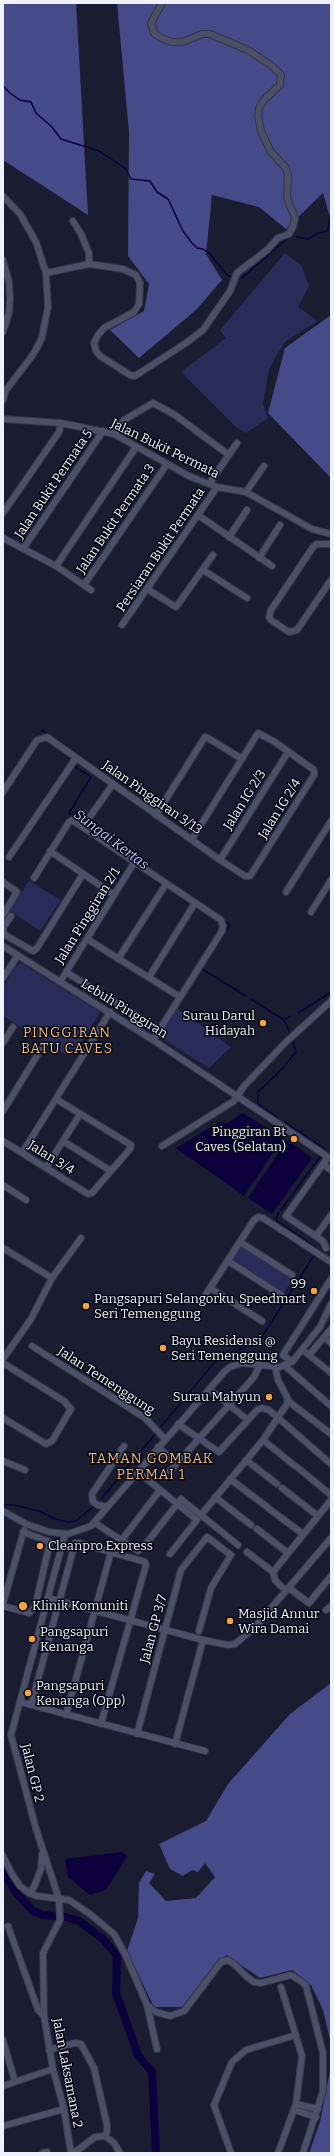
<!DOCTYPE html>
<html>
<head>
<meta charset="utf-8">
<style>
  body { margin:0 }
  #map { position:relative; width:334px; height:2156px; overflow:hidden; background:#1a1c32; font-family:Bitter,serif }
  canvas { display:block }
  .frame { position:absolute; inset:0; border:4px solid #eff1fd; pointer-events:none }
</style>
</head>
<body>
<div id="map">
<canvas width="334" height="2156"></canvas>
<div class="frame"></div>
</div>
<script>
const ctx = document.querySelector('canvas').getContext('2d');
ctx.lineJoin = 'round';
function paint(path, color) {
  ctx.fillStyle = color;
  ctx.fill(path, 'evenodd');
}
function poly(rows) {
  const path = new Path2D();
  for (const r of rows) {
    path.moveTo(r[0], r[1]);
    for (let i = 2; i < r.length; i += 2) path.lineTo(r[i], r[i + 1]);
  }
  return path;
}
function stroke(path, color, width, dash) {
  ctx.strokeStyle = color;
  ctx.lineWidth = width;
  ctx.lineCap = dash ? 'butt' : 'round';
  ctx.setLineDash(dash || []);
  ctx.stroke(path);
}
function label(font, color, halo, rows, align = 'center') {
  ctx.font = font + ' Bitter,serif';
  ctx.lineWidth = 3;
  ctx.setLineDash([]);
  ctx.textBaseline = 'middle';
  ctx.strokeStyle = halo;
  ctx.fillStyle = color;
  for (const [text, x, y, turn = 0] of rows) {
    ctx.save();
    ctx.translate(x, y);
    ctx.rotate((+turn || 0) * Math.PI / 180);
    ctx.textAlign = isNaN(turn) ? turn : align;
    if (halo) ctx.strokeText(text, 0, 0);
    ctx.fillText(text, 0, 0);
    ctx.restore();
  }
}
const green = poly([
  [285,253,301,265,309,286,298,307,318,321,286,341,276,356,269,370,263,404,268,418,246,433,236,427,181,372,226,338,220,330],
  [29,881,61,900,40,931,10,911],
  [21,963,100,1012,76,1052,64,1054,3,1016,3,987,16,966],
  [177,1008,231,1047,209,1068,158,1036],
  [242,1246,293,1278,284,1293,233,1260]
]);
const forest = poly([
  [3,3,76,3,88,215,3,160],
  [117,3,331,3,331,221,323,193,286,229,259,207,212,195,206,254,222,280,196,310,139,358,110,330,144,311,149,284,128,256,129,132],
  [331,315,331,478,268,413,285,348],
  [331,1683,331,2044,323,2010,311,1985,292,1970,260,1978,226,1955,182,2007,154,2007,127,1951,138,1918,139,1883,146,1871,155,1874,149,1883,166,1901,196,1898,215,1877,205,1863,198,1872,192,1870,183,1876,170,1869,159,1844,206,1821,228,1784,290,1714],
  [331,2066,331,2153,309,2153,320,2122]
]);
const water = poly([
  [243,1113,283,1138,244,1196,176,1148,221,1121,226,1124],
  [287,1140,312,1158,272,1214,248,1198],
  [122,1852,127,1856,106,1890,90,1895,68,1877,65,1859]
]);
const stream = poly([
  [3,86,11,94,20,100,31,102,36,113,52,127,61,139,99,151,126,169,131,179,150,181,157,192,168,199,183,231,192,243,197,248,203,249,210,254,227,275,232,277],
  [296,237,309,239,318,233,325,232,328,230,331,211],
  [242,278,289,237],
  [41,730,48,734],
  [76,767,91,777,69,813,140,862],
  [213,951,230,925,223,920],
  [202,969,246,996],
  [251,999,284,1020,291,1035],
  [298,1013,331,992],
  [284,1020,291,1016],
  [277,1117,258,1104,258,1092,281,1070,296,1052,292,1039],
  [285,1122,325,1149],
  [315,1247,276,1220,278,1214,320,1157],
  [159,1429,213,1364,219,1359,260,1340,313,1257],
  [101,1499,157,1432],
  [3,1505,14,1505,39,1511,55,1519,68,1522,76,1521,94,1506]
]);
const river = poly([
  [3,1872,18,1895,33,1911,43,1915,66,1917,79,1921,103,1939,117,1956,116,1993,138,2055,152,2072,156,2153]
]);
const minor = poly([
  [3,196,20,214,36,242,46,273,48,307,42,337,38,346,32,356,6,390,3,400],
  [73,221,81,234,89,253,89,264],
  [3,260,9,282,10,299,9,313,3,332],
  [46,273,89,264,123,269,136,275,140,283,139,304,134,312,104,328,98,335,94,343,96,351,100,356,130,375,135,376,186,343,203,330,230,291,237,273,267,250,278,238,289,234,293,227,295,218,287,198,288,177,286,168,271,152,261,131,258,116,259,108,264,100,280,85,281,75,272,66,248,50,210,34,202,34,183,42,172,42,161,38,154,33,151,23,162,3],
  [3,419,61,423,114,434,189,476,217,487,246,492,312,529,331,534],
  [114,434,124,420,153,403,175,415,229,455],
  [209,484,237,443],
  [246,492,264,466],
  [3,513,59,432,61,423],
  [198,515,272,566],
  [229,537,247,510],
  [3,538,56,566,91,590],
  [331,544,317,544,313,547,271,610,269,617,271,620,289,632,297,630,331,580],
  [23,549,103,431],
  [259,558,280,525],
  [56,566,136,447],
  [203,570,247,598],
  [84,585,167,464],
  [147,589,176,607,213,555],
  [122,625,217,487],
  [3,792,37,740,47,737,220,860,245,876,250,876,314,775,314,770,275,742,258,733,192,839],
  [156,815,205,737,208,738,242,759],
  [89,818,113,784],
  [50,851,114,895],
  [9,857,76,758],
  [220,860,288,752],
  [34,878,69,822,72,820,221,920,223,926,222,931,153,1040],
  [3,882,17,892,3,915],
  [286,892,331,821],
  [311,912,331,880],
  [3,928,11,916],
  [3,930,5,935,33,951,37,948,83,874],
  [87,939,180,997],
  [3,946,153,1040,331,1159],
  [118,959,166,884],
  [66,972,159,1030],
  [149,977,195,903],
  [3,978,18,955],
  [60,982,134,863],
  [3,1043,13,1027],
  [3,1111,43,1046],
  [3,1141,88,1194,92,1193,130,1149,131,1145,56,1099],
  [63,1141,111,1171],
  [162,1146,234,1101,244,1086,286,1042,331,1001],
  [22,1153,110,1012],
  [323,1164,331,1170],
  [46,1168,80,1114],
  [3,1185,26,1200],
  [316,1236,331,1215],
  [240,1242,292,1275],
  [3,1248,52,1278],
  [326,1248,323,1241,286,1216,328,1157],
  [228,1261,281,1295],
  [210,1288,262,1321],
  [201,1302,254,1220,258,1217,263,1218,331,1262],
  [324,1337,331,1343],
  [32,1346,145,1418,165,1439],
  [303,1350,331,1373],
  [309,1355,331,1329],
  [3,1359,31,1319,52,1278,81,1238],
  [292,1362,283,1355,331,1279],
  [3,1363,64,1401,71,1409,52,1441,46,1444,3,1418],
  [285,1366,331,1406],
  [209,1389,248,1420],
  [288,1401,331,1434],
  [178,1424,219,1452,257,1410,262,1408,269,1410,331,1464],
  [263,1440,295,1466],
  [158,1447,176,1464],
  [246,1460,277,1484],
  [3,1461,25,1470],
  [297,1467,331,1495],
  [137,1471,197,1520,170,1554],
  [170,1471,254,1377,260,1365],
  [230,1479,266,1506],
  [282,1488,318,1516],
  [215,1497,251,1525],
  [110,1504,106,1507,98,1505,93,1502,92,1494,124,1446],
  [268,1508,303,1534],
  [3,1511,26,1524,49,1532,68,1534,91,1526,225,1371,230,1367,242,1363,280,1367,292,1362,320,1327,331,1304],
  [201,1515,263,1440,287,1404,288,1399,278,1380,275,1367],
  [95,1523,138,1551,145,1545,181,1499,238,1545],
  [257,1529,288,1553],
  [65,1534,11,1735,36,1829,59,1899,60,1920,43,1953,44,2016,53,2069,64,2109,71,2153],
  [121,1541,160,1490],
  [247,1552,273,1572],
  [273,1572,331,1500],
  [273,1572,275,1580,286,1591],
  [289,1588,309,1603,331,1576],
  [48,1598,203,1640,228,1645,235,1644,255,1627,331,1538],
  [3,1604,24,1530],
  [3,1606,29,1613,35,1607,50,1542,23,1532],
  [326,1610,331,1606],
  [20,1702,205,1751],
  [31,1705,74,1547,75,1543,79,1543,142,1561,145,1562,146,1565,101,1724],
  [66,1715,111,1552],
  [137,1734,181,1570,207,1537,231,1555,211,1588,199,1631],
  [175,1744,203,1640],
  [3,1856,12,1874,20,1886,29,1893,37,1896,69,1900,90,1914,114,1934,126,1956,147,2005,156,2012,170,2016,184,2011,221,1962,228,1960,234,1964,247,1977,254,1982,261,1983,291,1975,302,1982,306,1986,323,2053,323,2091,303,2153],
  [29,1893,34,1887,41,1869,42,1854],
  [8,1926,38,2010,44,2016],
  [147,2005,157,2049],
  [3,2040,15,2082],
  [49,2050,75,2043,81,2044,94,2068,107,2125,107,2132,105,2136,95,2137,74,2153],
  [3,2086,53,2069],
  [296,2104,318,2109],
  [294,2110,316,2117],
  [3,2126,64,2109],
  [105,2136,114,2143,120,2153],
  [43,2153,47,2152],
  [231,2153,214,2105,232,2062,246,2050,296,2035],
  [278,2153,296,2104,302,2056,281,1987]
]);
const markers = [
  [263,1023,4,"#f3a442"],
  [294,1139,4,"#f3a442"],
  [314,1291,4,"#f3a442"],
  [86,1306,4,"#f3a442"],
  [163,1348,4,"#f3a442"],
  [269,1397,4,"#f3a442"],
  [40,1546,4,"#f3a442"],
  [23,1606,5,"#f3a442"],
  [230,1621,4,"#f3a442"],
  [32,1639,4,"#f3a442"],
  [28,1693,4,"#f3a442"]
];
const streetNames = [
  ["Jalan Bukit Permata",165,449,26],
  ["Jalan Bukit Permata 5",54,484,-56],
  ["Jalan Bukit Permata 3",116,519,-56],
  ["Persiaran Bukit Permata",161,550,-56],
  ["Jalan Pinggiran 3/13",152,798,35],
  ["Jalan IG 2/3",245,800,-58],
  ["Jalan IG 2/4",280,809,-58],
  ["Jalan Pinggiran 2/1",88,916,-58],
  ["Lebuh Pinggiran",124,1009,32],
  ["Jalan 3/4",51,1158,32],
  ["Jalan Temenggung",106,1381,33],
  ["Jalan GP 3/7",154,1629,-75],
  ["Jalan GP 2",32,1773,76],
  ["Jalan Laksamana 2",67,2073,79]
];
const poiNames = [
  ["Surau Darul",255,1016,"right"],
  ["Hidayah",255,1031,"right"],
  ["Pinggiran Bt",286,1132,"right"],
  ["Caves (Selatan)",286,1147,"right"],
  ["99",306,1284,"right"],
  ["Speedmart",306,1299,"right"],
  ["Pangsapuri Selangorku",94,1299],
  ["Seri Temenggung",94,1314],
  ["Bayu Residensi @",171,1341],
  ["Seri Temenggung",171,1356],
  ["Surau Mahyun",261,1397,"right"],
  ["Cleanpro Express",48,1546],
  ["Klinik Komuniti",32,1606],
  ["Masjid Annur",238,1614],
  ["Wira Damai",238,1629],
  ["Pangsapuri",40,1632],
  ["Kenanga",40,1647],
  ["Pangsapuri",36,1686],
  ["Kenanga (Opp)",36,1701]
];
const waterNames = [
  ["Sungai Kertas",111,840,37]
];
const neighbourhoodNames = [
  ["PINGGIRAN",67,1033],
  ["BATU CAVES",67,1049],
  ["TAMAN GOMBAK",151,1459],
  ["PERMAI 1",151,1475]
];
paint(green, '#292c58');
paint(forest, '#454a89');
paint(water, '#0c013b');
stroke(stream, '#0c013b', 1.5);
stroke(river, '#0c013b', 8);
stroke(minor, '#343547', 8);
stroke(minor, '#4b4f68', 6);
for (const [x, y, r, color] of markers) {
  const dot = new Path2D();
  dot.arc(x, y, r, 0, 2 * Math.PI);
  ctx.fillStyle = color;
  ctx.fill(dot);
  stroke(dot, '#060711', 1.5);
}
label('13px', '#eff1fd', '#060711', streetNames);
label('13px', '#eff1fd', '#060711', poiNames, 'left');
label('italic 14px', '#bcc4fc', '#060711', waterNames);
ctx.letterSpacing = '1px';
label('14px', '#efb87c', '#060711', neighbourhoodNames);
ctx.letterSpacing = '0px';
</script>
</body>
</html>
